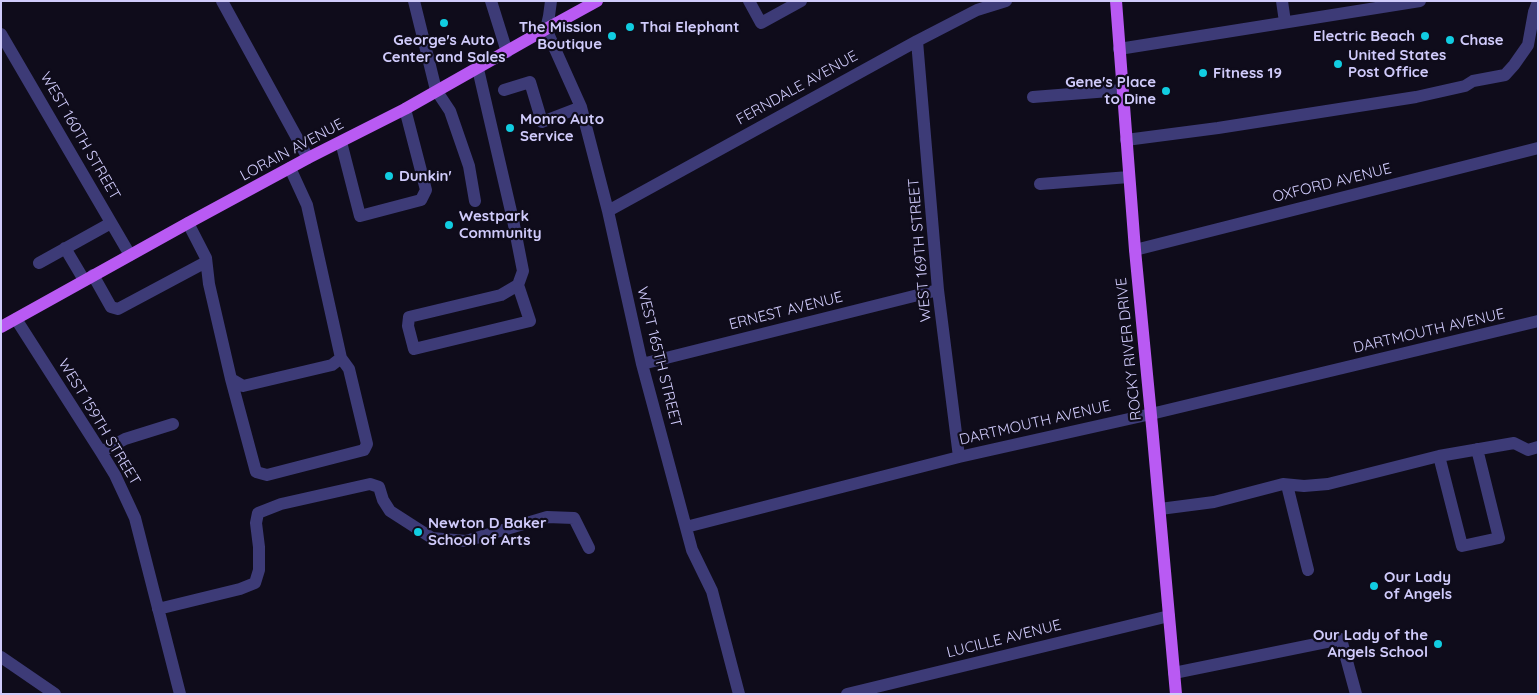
<!DOCTYPE html>
<html>
<head>
<meta charset="utf-8">
<style>
  body { margin:0 }
  #map { position:relative; width:1539px; height:695px; overflow:hidden; background:#0f0c1b; font-family:Quicksand,sans-serif }
  canvas { display:block }
  .frame { position:absolute; inset:0; border:2px solid #d0cbfb; pointer-events:none }
</style>
</head>
<body>
<div id="map">
<canvas width="1539" height="695"></canvas>
<div class="frame"></div>
</div>
<script>
const ctx = document.querySelector('canvas').getContext('2d');
ctx.lineJoin = 'round';
function poly(rows) {
  const path = new Path2D();
  for (const r of rows) {
    path.moveTo(r[0], r[1]);
    for (let i = 2; i < r.length; i += 2) path.lineTo(r[i], r[i + 1]);
  }
  return path;
}
function stroke(path, color, width, dash) {
  ctx.strokeStyle = color;
  ctx.lineWidth = width;
  ctx.lineCap = dash ? 'butt' : 'round';
  ctx.setLineDash(dash || []);
  ctx.stroke(path);
}
function label(font, color, halo, rows, align = 'center') {
  ctx.font = font + ' Quicksand,sans-serif';
  ctx.lineWidth = 4.5;
  ctx.setLineDash([]);
  ctx.textBaseline = 'middle';
  ctx.strokeStyle = halo;
  ctx.fillStyle = color;
  for (const [text, x, y, turn = 0] of rows) {
    ctx.save();
    ctx.translate(x, y);
    ctx.rotate((+turn || 0) * Math.PI / 180);
    ctx.textAlign = isNaN(turn) ? turn : align;
    if (halo) ctx.strokeText(text, 0, 0);
    ctx.fillText(text, 0, 0);
    ctx.restore();
  }
}
const minor = poly([
  [222,1,308,158],
  [414,1,436,90,450,111,469,166,475,201],
  [491,1,507,52],
  [551,1,549,16,546,29,581,107,608,211,642,364,692,550,712,591,739,694],
  [749,1,761,23,801,1],
  [1282,1,1285,22],
  [1,34,130,255],
  [917,41,938,290,959,457],
  [1119,49,1420,1],
  [478,69,513,220,523,271,518,285,530,321,414,349,408,326,409,317,501,295,518,285],
  [504,90,530,82,542,122,581,107],
  [1033,97,1122,90],
  [1126,140,1218,128,1416,97,1465,86,1473,81,1505,75,1514,65,1528,45,1534,12,1538,2],
  [341,142,360,216,421,200,426,190,405,109],
  [1040,184,1129,177],
  [608,211,917,41,977,10,1006,1],
  [188,223,206,258,209,284,231,379,243,386,332,365,341,358,307,205,290,168],
  [65,248,84,280],
  [1135,250,1538,148],
  [39,263,111,223],
  [93,275,111,307,118,309,206,262],
  [16,319,101,452,115,475,135,518,180,694],
  [642,364,938,290],
  [231,379,256,472,267,475,364,450,367,444,349,369,341,358],
  [101,452,125,439,173,424],
  [1439,456,1462,546,1499,538,1477,449],
  [1287,485,1308,570],
  [1160,509,1214,502,1283,484,1304,486,1328,484,1439,456,1514,443,1528,450,1538,447],
  [686,527,959,457,1151,414,1538,321],
  [158,609,240,589,255,583,259,570,259,547,256,523,258,513,281,504,370,484,379,487,383,500,390,511,432,538,466,541,547,517,574,518,589,548],
  [1,657,55,694],
  [1174,673,1341,639,1356,694],
  [847,694,1169,616]
]);
const major = poly([
  [1116,1,1135,250,1152,426,1176,694],
  [1,327,188,223,308,158,405,109,546,29,597,1]
]);
const markers = [
  [444,23,5,"#11cde1"],
  [630,27,5,"#11cde1"],
  [612,36,5,"#11cde1"],
  [1425,36,5,"#11cde1"],
  [1450,40,5,"#11cde1"],
  [1338,64,5,"#11cde1"],
  [1203,73,5,"#11cde1"],
  [1166,91,5,"#11cde1"],
  [510,128,5,"#11cde1"],
  [389,176,5,"#11cde1"],
  [449,225,5,"#11cde1"],
  [418,532,5,"#11cde1"],
  [1374,586,5,"#11cde1"],
  [1438,644,5,"#11cde1"]
];
const poiNames = [
  ["The Mission",602,27,"right"],
  ["Boutique",602,44,"right"],
  ["Thai Elephant",640,27],
  ["Electric Beach",1415,36,"right"],
  ["George's Auto",444,40,"center"],
  ["Center and Sales",444,57,"center"],
  ["Chase",1460,40],
  ["United States",1348,55],
  ["Post Office",1348,72],
  ["Fitness 19",1213,73],
  ["Gene's Place",1156,82,"right"],
  ["to Dine",1156,99,"right"],
  ["Monro Auto",520,119],
  ["Service",520,136],
  ["Dunkin'",399,176],
  ["Westpark",459,216],
  ["Community",459,233],
  ["Newton D Baker",428,523],
  ["School of Arts",428,540],
  ["Our Lady",1384,577],
  ["of Angels",1384,594],
  ["Our Lady of the",1428,635,"right"],
  ["Angels School",1428,652,"right"]
];
const streetNames = [
  ["FERNDALE AVENUE",797,88,-29],
  ["WEST 160TH STREET",80,136,60],
  ["LORAIN AVENUE",292,150,-28],
  ["OXFORD AVENUE",1332,183,-14],
  ["WEST 169TH STREET",920,250,-95],
  ["ERNEST AVENUE",786,311,-14],
  ["DARTMOUTH AVENUE",1429,331,-13],
  ["ROCKY RIVER DRIVE",1129,349,-96],
  ["WEST 165TH STREET",659,357,76],
  ["WEST 159TH STREET",99,422,59],
  ["DARTMOUTH AVENUE",1035,423,-13],
  ["LUCILLE AVENUE",1004,639,-14]
];
stroke(minor, '#3d3b77', 12);
stroke(major, '#b95af3', 12);
for (const [x, y, r, color] of markers) {
  const dot = new Path2D();
  dot.arc(x, y, r, 0, 2 * Math.PI);
  ctx.fillStyle = color;
  ctx.fill(dot);
  stroke(dot, '#0f0c1b', 2);
}
label('bold 15px', '#d0cbfb', '#0f0c1b', poiNames, 'left');
label('15px', '#d0cbfb', '#0f0c1b', streetNames);
</script>
</body>
</html>
